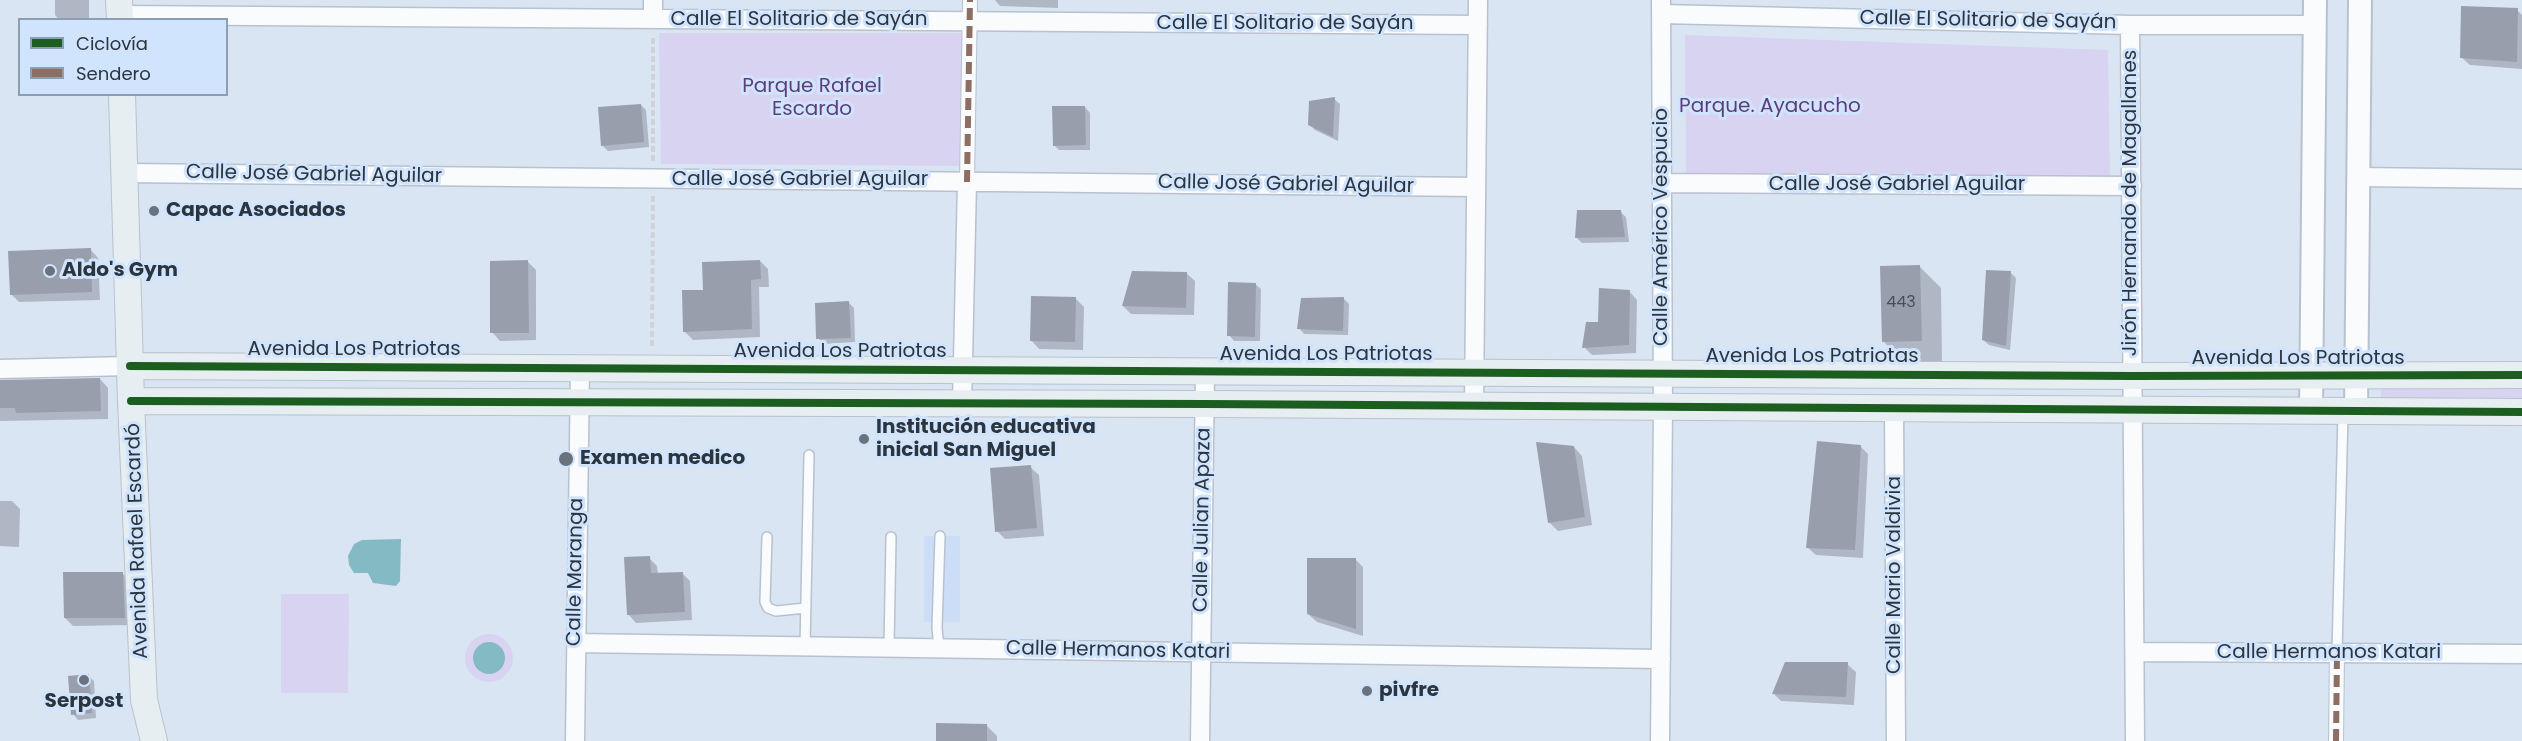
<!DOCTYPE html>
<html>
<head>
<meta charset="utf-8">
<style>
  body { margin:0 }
  #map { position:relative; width:2522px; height:741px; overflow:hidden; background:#dae5f4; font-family:Poppins,sans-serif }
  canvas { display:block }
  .legend { position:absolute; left:18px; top:18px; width:210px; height:78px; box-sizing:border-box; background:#d0e4fe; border:2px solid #8e9eb1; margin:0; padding:8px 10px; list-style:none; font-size:18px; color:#2c343e }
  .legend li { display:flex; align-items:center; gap:12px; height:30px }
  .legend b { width:30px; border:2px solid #8e9eb1 }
</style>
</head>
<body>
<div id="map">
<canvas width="2522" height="741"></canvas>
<ul class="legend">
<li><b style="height:8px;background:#1b5e20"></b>Ciclovía</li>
<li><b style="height:8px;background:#8d6e63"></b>Sendero</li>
</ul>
</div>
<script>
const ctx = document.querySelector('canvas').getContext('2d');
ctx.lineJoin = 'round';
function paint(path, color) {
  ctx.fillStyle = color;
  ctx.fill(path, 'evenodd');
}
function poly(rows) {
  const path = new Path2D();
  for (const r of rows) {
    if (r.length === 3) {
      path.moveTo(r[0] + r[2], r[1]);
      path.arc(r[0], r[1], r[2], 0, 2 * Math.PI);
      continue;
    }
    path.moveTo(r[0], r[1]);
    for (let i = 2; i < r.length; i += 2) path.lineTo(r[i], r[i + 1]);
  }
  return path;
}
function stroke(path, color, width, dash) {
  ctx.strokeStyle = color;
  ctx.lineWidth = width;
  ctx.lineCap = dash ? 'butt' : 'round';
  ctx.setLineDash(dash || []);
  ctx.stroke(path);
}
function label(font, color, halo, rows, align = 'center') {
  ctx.font = font + ' Poppins,sans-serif';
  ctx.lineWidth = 6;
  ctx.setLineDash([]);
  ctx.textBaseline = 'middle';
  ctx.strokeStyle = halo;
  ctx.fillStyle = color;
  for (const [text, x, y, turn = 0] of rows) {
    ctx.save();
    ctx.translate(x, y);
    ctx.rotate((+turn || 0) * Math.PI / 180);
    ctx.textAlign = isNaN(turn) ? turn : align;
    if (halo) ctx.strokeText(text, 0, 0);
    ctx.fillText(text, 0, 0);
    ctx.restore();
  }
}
const built = poly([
  [924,536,960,536,960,622,924,622]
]);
const green = poly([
  [659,33,964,33,962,166,661,164],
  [1685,35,2108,50,2110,181,1686,174],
  [2382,386,2522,386,2522,403,2380,401],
  [281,594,349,594,348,693,281,693],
  [489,658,24]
]);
const water = poly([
  [401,539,400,581,396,586,373,583,368,573,354,573,349,565,348,556,354,544,362,540],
  [489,658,16]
]);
const shadow = poly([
  [55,0,89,0,89,20,59,20,55,15],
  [995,0,1058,0,1058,8,1000,6],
  [2517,10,2522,15,2522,69,2470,65,2461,57],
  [1334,99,1340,104,1338,141,1315,130,1310,125],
  [641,105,646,110,649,147,608,151,603,146],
  [1085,107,1090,113,1090,150,1059,150,1054,145],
  [1620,212,1626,217,1629,242,1582,243,1577,238],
  [90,249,98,258,100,300,19,302,11,294],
  [760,261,768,269,769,287,759,287,760,337,693,340,685,332,704,291],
  [528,262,536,270,536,340,500,341,492,332],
  [1919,266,1941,288,1942,362,1905,363,1883,341],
  [2010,272,2016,278,2010,350,1989,345,1983,340],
  [1186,273,1195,281,1194,315,1131,314,1123,306],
  [1255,284,1261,289,1260,341,1234,341,1229,335],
  [1629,291,1637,300,1636,353,1592,355,1584,347,1599,323],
  [1343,298,1349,304,1348,335,1304,334,1299,328],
  [1076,299,1084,307,1083,350,1039,349,1031,340],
  [849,303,854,308,855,342,823,344,818,338],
  [100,379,108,388,108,419,0,421,0,381],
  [1860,446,1868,454,1863,558,1816,555,1807,547],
  [1574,447,1582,456,1592,525,1558,531,1549,522],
  [1030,467,1039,475,1044,536,1005,539,997,531],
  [0,501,12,501,20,509,19,547,0,546],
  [649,558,657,566,658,574,682,573,690,581,692,620,636,623,628,614],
  [1355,559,1363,567,1363,636,1317,622,1308,614],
  [123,574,131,582,133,625,73,626,65,618],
  [1847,664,1856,672,1854,705,1781,701,1773,693],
  [88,675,94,681,96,718,78,720,73,714],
  [987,726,997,736,997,741,938,741]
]);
const building = poly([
  [2461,6,2518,8,2517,62,2460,58],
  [1335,97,1333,137,1308,125,1309,101],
  [641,104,644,142,601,146,598,107],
  [1052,106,1085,106,1086,145,1053,146],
  [1577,210,1621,210,1625,237,1575,238],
  [91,248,92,292,10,295,8,251],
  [528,260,529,333,490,333,490,261],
  [760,260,761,279,751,280,752,329,683,332,682,290,703,290,702,262],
  [1920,265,1922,341,1882,342,1880,266],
  [1986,270,2011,271,2006,346,1982,340],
  [1132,271,1187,272,1186,308,1122,306],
  [1228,282,1256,283,1255,337,1227,336],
  [1599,288,1630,290,1629,345,1582,348,1586,322,1598,322],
  [1031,296,1076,297,1075,342,1030,341],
  [1344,297,1343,331,1297,329,1301,298],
  [849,301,851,338,816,339,815,303],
  [100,378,101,411,16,413,15,408,0,408,0,380],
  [1817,441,1861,445,1855,550,1806,548],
  [1536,442,1574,446,1585,517,1548,523],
  [1031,465,1037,528,995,532,990,468],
  [650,556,651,573,683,572,685,612,627,615,624,557],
  [1307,558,1356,558,1356,629,1307,614],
  [63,572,123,572,125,618,64,618],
  [1785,662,1848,662,1846,697,1772,694],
  [89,674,92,713,71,715,68,676],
  [936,723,987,724,987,741,936,741]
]);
const path = poly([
  [653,161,653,36],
  [652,346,653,195]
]);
const service = poly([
  [767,537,765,602,768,608,776,611,806,608],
  [805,647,809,455],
  [889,647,891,537],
  [939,648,937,628,940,536],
  [2337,653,2343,414]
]);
const pedestrian = poly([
  [967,182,970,0],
  [2336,741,2337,653]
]);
const minor = poly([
  [653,0,653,19],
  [1661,14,2130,25,2315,25],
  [120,15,1478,25],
  [2130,25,2135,741],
  [125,173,1476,187],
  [2358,177,2522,179],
  [1662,183,2132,186],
  [0,369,130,366],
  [962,405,967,182],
  [1474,407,1478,0],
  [1894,409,1896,741],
  [576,643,1661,659],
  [2135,652,2522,654],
  [575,741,580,368],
  [1200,741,1205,371],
  [1660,741,1663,408,1661,0]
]);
const tertiary = poly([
  [2311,411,2315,0],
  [2356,411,2360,0]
]);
const secondary = poly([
  [119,0,120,20],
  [122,94,131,401,144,700,154,741],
  [130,366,2133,376,2522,375],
  [131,401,1205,404,2522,412]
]);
const quiet = poly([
  [967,182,970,0],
  [2336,741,2337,653]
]);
const cycleway = poly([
  [130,366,2133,376,2522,375],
  [131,401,1205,404,2522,412]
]);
const markers = [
  [154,211,6,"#69727e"],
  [50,271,6,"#69727e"],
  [864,439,6,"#69727e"],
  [566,459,8,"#69727e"],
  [84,680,6,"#69727e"],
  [1367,691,6,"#69727e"]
];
const numberNames = [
  ["443",1901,303]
];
const streetNames = [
  ["Calle El Solitario de Sayán",799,20],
  ["Calle El Solitario de Sayán",1988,21,1],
  ["Calle El Solitario de Sayán",1285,24],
  ["Calle José Gabriel Aguilar",314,175,1],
  ["Calle José Gabriel Aguilar",800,180],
  ["Calle José Gabriel Aguilar",1286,185,1],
  ["Calle José Gabriel Aguilar",1897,185],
  ["Jirón Hernando de Magallanes",2131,203,-90],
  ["Calle Américo Vespucio",1662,227,-90],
  ["Avenida Los Patriotas",354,350],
  ["Avenida Los Patriotas",840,352],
  ["Avenida Los Patriotas",1326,355],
  ["Avenida Los Patriotas",1812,357],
  ["Avenida Los Patriotas",2298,359],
  ["Calle Julian Apaza",1203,520,-89],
  ["Avenida Rafael Escardó",138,541,-92],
  ["Calle Maranga",576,572,-89],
  ["Calle Mario Valdivia",1895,575,-90],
  ["Calle Hermanos Katari",1118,651,1],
  ["Calle Hermanos Katari",2329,653]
];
const parkNames = [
  ["Parque Rafael",812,87],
  ["Escardo",812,110],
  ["Parque. Ayacucho",1770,107]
];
const poiNames = [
  ["Capac Asociados",166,211],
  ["Aldo's Gym",62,271],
  ["Institución educativa",876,428],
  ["inicial San Miguel",876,451],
  ["Examen medico",580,459],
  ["pivfre",1379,691],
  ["Serpost",84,702,"center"]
];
paint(built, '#ccdef7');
paint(green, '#d9d3f2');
paint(water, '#83bac3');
paint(shadow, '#0003');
paint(building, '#989eac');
stroke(service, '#b8c1cd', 12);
stroke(pedestrian, '#b8c1cd', 16);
stroke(minor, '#b8c1cd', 21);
stroke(tertiary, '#b8c1cd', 26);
stroke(secondary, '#b8c1cd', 28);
stroke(path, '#cfd2d6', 4, [6, 3]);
stroke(service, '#f9fbfd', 9);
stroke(pedestrian, '#f9fbfd', 14);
stroke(minor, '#f9fbfd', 18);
stroke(tertiary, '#f9fbfd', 22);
stroke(secondary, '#e7eef1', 26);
stroke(quiet, '#8d6e63', 6, [12, 6]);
stroke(cycleway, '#1b5e20', 8);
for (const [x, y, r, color] of markers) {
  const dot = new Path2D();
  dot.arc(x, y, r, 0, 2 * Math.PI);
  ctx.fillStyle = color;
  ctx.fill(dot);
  stroke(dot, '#d0e4fe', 2);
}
label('16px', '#474e5a', null, numberNames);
label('20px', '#2c343e', '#d0e4fe', streetNames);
label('20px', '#5d3d7b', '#d0e4fe', parkNames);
label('bold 20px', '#2c343e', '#d0e4fe', poiNames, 'left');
</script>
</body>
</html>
